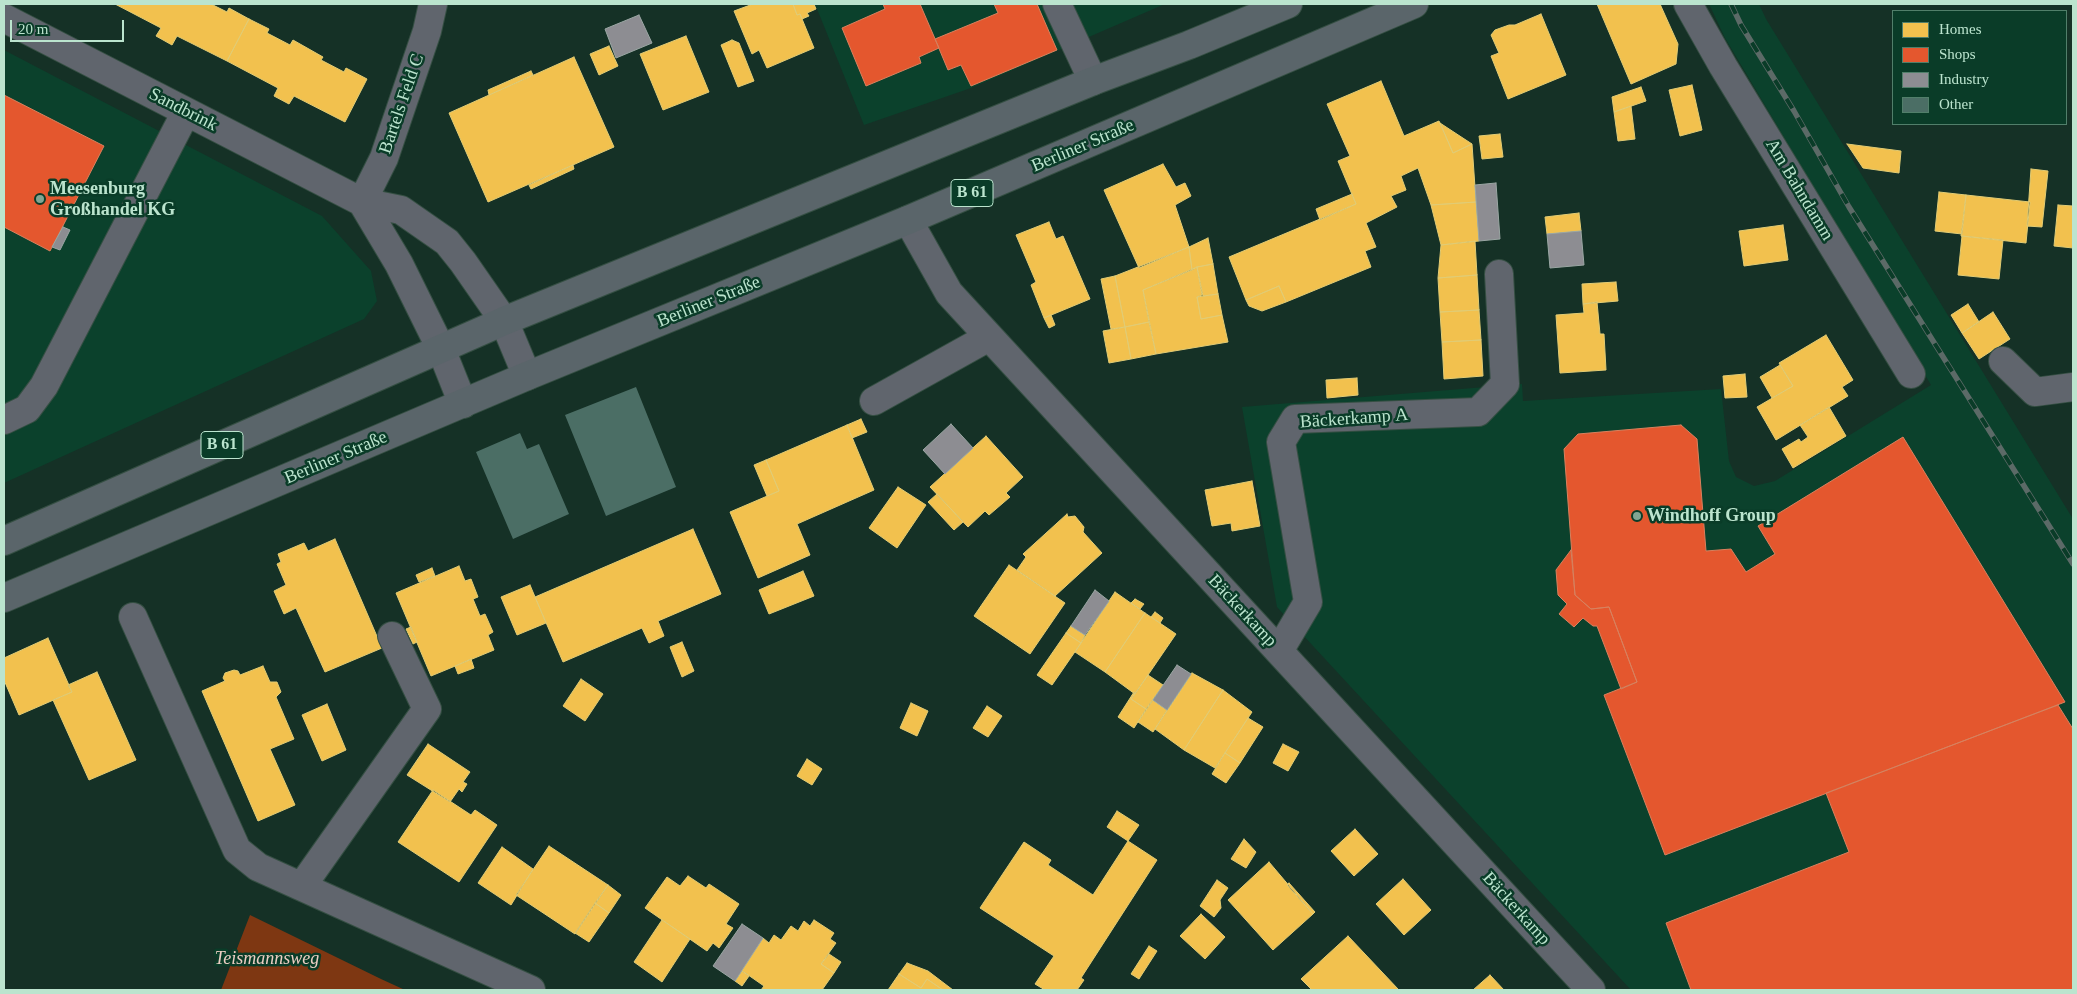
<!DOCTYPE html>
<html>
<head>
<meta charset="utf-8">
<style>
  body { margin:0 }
  #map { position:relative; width:2077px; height:994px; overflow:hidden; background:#153126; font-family:"Times New Roman",serif }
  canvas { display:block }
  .frame { position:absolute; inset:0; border:5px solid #bbe4ce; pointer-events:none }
  .legend { position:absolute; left:1892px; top:10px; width:175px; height:115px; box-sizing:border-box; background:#0a3c28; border:1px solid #517f6a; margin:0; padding:6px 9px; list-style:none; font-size:15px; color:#bbe4ce }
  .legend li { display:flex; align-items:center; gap:10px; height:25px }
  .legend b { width:25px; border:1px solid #517f6a }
  .scale { position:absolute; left:10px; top:20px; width:114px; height:22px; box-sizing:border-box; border:2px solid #bbe4ce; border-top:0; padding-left:6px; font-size:15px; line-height:18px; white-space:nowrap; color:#bbe4ce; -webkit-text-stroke:4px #0a3c28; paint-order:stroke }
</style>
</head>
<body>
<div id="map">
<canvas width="2077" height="994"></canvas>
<div class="frame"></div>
<ul class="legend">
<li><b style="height:14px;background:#f2c14e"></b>Homes</li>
<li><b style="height:14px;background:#e4572e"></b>Shops</li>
<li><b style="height:14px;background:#8d8d92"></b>Industry</li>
<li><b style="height:14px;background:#4b6e65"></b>Other</li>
</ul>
<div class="scale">20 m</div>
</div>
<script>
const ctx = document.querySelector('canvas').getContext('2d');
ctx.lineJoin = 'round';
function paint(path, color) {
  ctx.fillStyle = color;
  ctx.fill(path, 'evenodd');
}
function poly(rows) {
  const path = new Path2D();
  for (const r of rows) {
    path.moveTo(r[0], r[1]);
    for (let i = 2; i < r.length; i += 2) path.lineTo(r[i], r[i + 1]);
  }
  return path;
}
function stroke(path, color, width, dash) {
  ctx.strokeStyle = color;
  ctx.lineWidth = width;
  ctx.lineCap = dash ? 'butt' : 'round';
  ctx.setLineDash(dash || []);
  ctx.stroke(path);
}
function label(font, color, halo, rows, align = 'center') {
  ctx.font = font + ' "Times New Roman",serif';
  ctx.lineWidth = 5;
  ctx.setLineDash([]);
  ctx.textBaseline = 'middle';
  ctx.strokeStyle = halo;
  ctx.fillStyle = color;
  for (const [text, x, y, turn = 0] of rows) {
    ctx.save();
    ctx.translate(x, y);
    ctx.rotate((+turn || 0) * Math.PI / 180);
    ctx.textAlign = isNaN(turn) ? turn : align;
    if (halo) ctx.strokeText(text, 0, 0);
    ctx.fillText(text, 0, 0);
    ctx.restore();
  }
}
const built = poly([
  [815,4,1165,4,971,88,864,125],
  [1709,4,1759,4,1766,19,2073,519,2073,990,1631,990,1277,607,1242,407,1522,384,1523,401,1721,389,1729,461,1736,477,1754,486,1775,481,1931,385,1725,38],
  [4,50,322,216,371,271,377,301,364,319,4,483]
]);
const green = poly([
  [250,915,381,979,405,990,221,990]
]);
const homes = poly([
  [115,4,211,4,227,12,229,8,249,19,227,61,177,36,172,45,156,36,161,28,115,4],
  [753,4,793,4,797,15,800,14,814,48,767,68,759,50,752,54,734,11,753,4],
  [793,4,814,4,816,9,807,13,809,16,802,19,800,14,797,15,793,4],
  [1597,4,1660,4,1678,44,1676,64,1631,84,1597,4],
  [1541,14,1566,75,1508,99,1491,56,1499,53,1491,35,1495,30,1509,25,1515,25,1541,14],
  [249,19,269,29,267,33,290,45,293,40,323,57,321,60,344,72,346,68,367,79,345,122,294,96,289,104,274,96,278,88,227,61,249,19],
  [686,36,709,92,663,110,640,54,686,36],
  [732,40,739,43,754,81,738,87,721,45,732,40],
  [609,46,618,66,599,75,590,54,609,46],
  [574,57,614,147,488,202,449,113,574,57],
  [531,71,533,75,489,95,488,90,531,71],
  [1381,81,1404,136,1439,121,1453,153,1472,144,1476,202,1431,205,1418,168,1401,176,1406,190,1391,196,1397,207,1366,223,1376,247,1365,251,1371,267,1286,302,1279,286,1246,300,1229,257,1356,204,1338,161,1350,156,1327,104,1381,81],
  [1692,85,1702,130,1680,136,1669,90,1692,85],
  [1641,87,1646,101,1614,112,1612,97,1641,87],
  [1631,106,1635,139,1618,141,1614,112,1631,106],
  [1440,123,1472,144,1453,153,1440,123],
  [1500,134,1503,157,1482,159,1479,136,1500,134],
  [1847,144,1901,151,1899,173,1863,168,1847,144],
  [1163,164,1176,187,1185,183,1191,196,1175,205,1189,247,1139,268,1104,190,1163,164],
  [573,165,574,169,531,189,529,185,573,165],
  [2031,169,2048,171,2042,227,2027,226,2031,169],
  [1939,192,1966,195,1962,234,1935,231,1939,192],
  [1352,194,1356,204,1320,220,1316,209,1352,194],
  [1966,195,2030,202,2026,243,1961,236,1966,195],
  [1476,202,1479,241,1441,245,1431,205,1476,202],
  [2058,205,2073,206,2073,248,2054,246,2058,205],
  [1579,213,1581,231,1547,234,1545,217,1579,213],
  [1049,222,1056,239,1063,236,1090,299,1044,318,1031,285,1036,282,1016,235,1049,222],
  [1783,225,1788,260,1744,266,1739,231,1783,225],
  [1962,236,2003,240,1999,279,1958,275,1962,236],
  [1208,238,1213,264,1197,267,1192,270,1189,247,1208,238],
  [1475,241,1477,275,1438,278,1441,245,1475,241],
  [1189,247,1192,270,1143,290,1149,322,1125,327,1115,276,1189,247],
  [1213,264,1218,294,1203,296,1197,267,1213,264],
  [1197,267,1202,295,1197,297,1201,319,1222,315,1228,342,1156,354,1143,290,1197,267],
  [1477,275,1479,310,1440,312,1438,278,1477,275],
  [1115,276,1125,327,1111,329,1101,279,1115,276],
  [1616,282,1618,301,1583,304,1582,284,1616,282],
  [1279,286,1286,302,1262,311,1249,306,1246,300,1279,286],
  [1218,294,1222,315,1201,319,1197,297,1218,294],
  [1597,302,1600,334,1604,334,1606,370,1560,373,1556,315,1584,313,1583,304,1597,302],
  [1968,304,1979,322,1962,333,1951,315,1968,304],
  [1479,310,1481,340,1442,342,1440,312,1479,310],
  [1993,312,2010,339,1979,359,1962,333,1993,312],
  [1051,315,1055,325,1049,328,1044,318,1051,315],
  [1149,322,1156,354,1131,359,1125,327,1149,322],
  [1125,327,1131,359,1109,363,1103,331,1125,327],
  [1826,335,1853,380,1842,387,1848,396,1776,440,1757,407,1793,386,1779,363,1826,335],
  [1481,340,1483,376,1444,379,1442,342,1481,340],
  [1780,365,1793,386,1772,398,1760,377,1780,365],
  [1745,374,1747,397,1725,398,1723,376,1745,374],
  [1357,378,1358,395,1327,398,1326,380,1357,378],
  [1829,407,1846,436,1793,468,1782,449,1799,439,1801,442,1808,437,1800,425,1829,407],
  [861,419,867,432,852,438,847,425,861,419],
  [847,425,874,490,797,524,810,555,758,578,730,512,779,491,766,460,847,425],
  [986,436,1023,477,1006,493,1010,497,989,515,985,511,968,527,930,487,986,436],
  [766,460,779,491,767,496,754,465,766,460],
  [1252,481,1260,526,1232,531,1231,523,1212,526,1205,490,1252,481],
  [898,487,926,505,897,548,869,528,898,487],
  [937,494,963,522,954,530,928,502,937,494],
  [1067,514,1068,517,1075,516,1084,527,1083,532,1102,553,1055,596,1017,570,1026,557,1023,554,1067,514],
  [693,529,721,594,658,621,664,636,649,643,642,628,563,662,535,597,693,529],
  [335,539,382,648,325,672,296,608,284,614,274,591,286,585,277,564,281,562,278,554,304,543,308,551,335,539],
  [1009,565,1065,603,1030,654,974,616,1009,565],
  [459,566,465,581,471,579,478,597,473,599,480,616,485,614,493,632,488,635,494,650,431,676,396,593,459,566],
  [432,568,435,576,419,582,416,575,432,568],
  [803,571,814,596,769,614,759,590,803,571],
  [530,585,546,623,517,635,501,597,530,585],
  [1115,592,1145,613,1105,672,1075,652,1115,592],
  [1135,599,1144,604,1140,609,1131,603,1135,599],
  [1155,612,1163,618,1160,623,1151,617,1155,612],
  [1145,613,1176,634,1135,694,1105,672,1145,613],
  [1071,626,1085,635,1081,643,1066,633,1071,626],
  [411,627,417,642,413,644,406,629,411,627],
  [1066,633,1081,643,1052,685,1037,675,1066,633],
  [48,638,72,692,19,715,4,680,4,658,48,638],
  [682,642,694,671,682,677,670,647,682,642],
  [471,659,474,668,458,674,455,666,471,659],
  [263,666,270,682,277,682,281,692,276,697,294,739,270,749,295,805,258,821,202,691,225,681,223,678,225,673,234,670,238,671,240,675,263,666],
  [97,672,136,760,89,780,53,700,72,692,68,685,97,672],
  [1192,673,1223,690,1184,750,1155,729,1192,673],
  [1148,675,1163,685,1146,709,1131,699,1148,675],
  [581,679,603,694,585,721,563,706,581,679],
  [1223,690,1252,712,1215,768,1184,750,1223,690],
  [1134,692,1135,694,1131,699,1146,709,1134,728,1118,717,1134,692],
  [1153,700,1167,710,1153,732,1138,722,1153,700],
  [911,703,928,711,917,736,900,728,911,703],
  [327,704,346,750,322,761,302,715,327,704],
  [987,706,1002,716,988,737,973,728,987,706],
  [1248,718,1263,727,1240,763,1225,753,1248,718],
  [428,744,470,772,463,782,467,784,462,792,459,789,450,802,407,775,428,744],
  [1283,744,1299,752,1288,771,1273,763,1283,744],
  [1225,753,1240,763,1226,783,1212,774,1225,753],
  [807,759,822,769,812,785,797,776,807,759],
  [433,790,471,815,475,810,497,825,459,882,398,842,433,790],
  [1117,811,1139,825,1128,841,1107,827,1117,811],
  [1355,829,1378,854,1354,876,1331,851,1355,829],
  [1244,839,1256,852,1246,868,1231,859,1244,839],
  [1128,841,1157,860,1081,978,1084,980,1077,990,1045,990,1035,984,1054,956,980,908,1024,842,1051,860,1048,865,1093,895,1128,841],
  [549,846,608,885,575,934,516,895,549,846],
  [502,847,533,869,511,905,478,883,502,847],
  [1269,862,1313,914,1273,950,1228,900,1269,862],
  [688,876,706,888,709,884,739,904,726,924,733,928,719,948,713,943,707,951,645,908,667,877,680,886,688,876],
  [1403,879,1431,910,1404,935,1376,904,1403,879],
  [1217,880,1228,888,1220,900,1221,908,1214,917,1200,906,1217,880],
  [1289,883,1315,912,1313,914,1287,885,1289,883],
  [608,885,621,895,609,913,595,903,608,885],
  [595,903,609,913,589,942,575,933,595,903],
  [1201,914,1225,937,1205,959,1180,936,1201,914],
  [662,920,690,939,662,982,634,962,662,920],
  [814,920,834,933,830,939,836,943,821,964,834,973,822,990,761,990,764,986,741,970,763,938,769,943,774,935,781,940,791,926,798,931,804,921,810,926,814,920],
  [1348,936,1398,989,1396,990,1312,990,1301,979,1348,936],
  [1149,946,1157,951,1139,979,1131,974,1149,946],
  [829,954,841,962,834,973,821,964,829,954],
  [907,963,928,971,953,990,943,990,927,979,921,988,899,974,907,963],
  [742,971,749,976,742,986,735,981,742,971],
  [899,974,921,988,927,979,943,990,888,990,899,974],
  [1490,975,1504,990,1473,990,1490,975]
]);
const shops = poly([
  [883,4,920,4,939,48,919,57,921,63,866,86,842,28,885,9,883,4],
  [994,4,1037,4,1057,50,971,86,961,65,948,70,935,39,998,13,994,4],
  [4,95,104,146,50,251,4,227,4,95],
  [1681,425,1697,439,1706,551,1731,549,1746,572,1775,554,1758,526,1903,437,2065,702,1665,855,1604,695,1637,682,1609,607,1591,609,1575,595,1564,449,1578,434,1681,425],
  [1571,550,1575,595,1591,609,1609,607,1637,682,1621,689,1597,626,1593,626,1583,618,1574,627,1559,614,1567,604,1558,595,1556,570,1571,550],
  [2058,705,2073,729,2073,990,1691,990,1666,923,1849,852,1826,793,2058,705]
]);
const industry = poly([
  [639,15,652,43,616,58,605,29,639,15],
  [1496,183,1500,239,1479,241,1475,185,1496,183],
  [63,227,70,230,60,250,52,247,63,227],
  [1581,231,1584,265,1550,268,1547,234,1581,231],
  [951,424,973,448,945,474,923,450,951,424],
  [1095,590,1109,601,1085,635,1071,626,1095,590],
  [1177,665,1191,674,1167,710,1153,700,1177,665],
  [742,924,763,938,735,981,713,966,742,924]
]);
const building = poly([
  [636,387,676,487,606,516,565,415],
  [520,433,527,449,539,444,569,514,513,539,476,452]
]);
const minor = poly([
  [1057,4,1093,81],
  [1688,4,1723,66,1911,374],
  [4,18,362,202,401,210,447,242,463,262,504,321,527,376],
  [362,202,399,264,441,349,463,404],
  [362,202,384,158,427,31,433,4],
  [908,220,949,293,1591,990],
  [2003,361,2035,392,2073,387],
  [874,401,989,337],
  [4,420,27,409,44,386,186,112],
  [133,617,237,850,258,867,531,990],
  [1279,651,1308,602,1281,442,1295,419,1478,412,1505,384,1499,274],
  [302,886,427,709,392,636]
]);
const major = poly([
  [4,541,504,321,1093,81,1189,45,1288,4],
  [4,598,527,376,908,220,1414,4]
]);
const rail = poly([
  [1731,4,1741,25,1794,111,1849,207,2073,564]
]);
const markers = [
  [40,199,5,"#81a593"],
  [1637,516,5,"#81a593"]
];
const shields = [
  [972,193,42],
  [222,445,42]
];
const shieldNames = [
  ["B 61",972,193],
  ["B 61",222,445]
];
const streetNames = [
  ["Bartels Feld C",402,104,-71],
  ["Sandbrink",183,110,27],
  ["Berliner Straße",1083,146,-23],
  ["Am Bahndamm",1799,190,59],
  ["Berliner Straße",709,302,-22],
  ["Bäckerkamp A",1354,419,-4],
  ["Berliner Straße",336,458,-23],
  ["Bäckerkamp",1242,611,47],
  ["Bäckerkamp",1516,909,48]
];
const poiNames = [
  ["Meesenburg",50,189],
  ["Großhandel KG",50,210],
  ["Windhoff Group",1647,516]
];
const parkNames = [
  ["Teismannsweg",267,959]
];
paint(built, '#0b412c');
paint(green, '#7e3712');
paint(homes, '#f2c14e');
stroke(homes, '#e2cc74', 1);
paint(shops, '#e4572e');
stroke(shops, '#d8815e', 1);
paint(industry, '#8d8d92');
stroke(industry, '#9ba7a4', 1);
paint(building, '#4b6e65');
stroke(minor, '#354f43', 30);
stroke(major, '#354f43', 30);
stroke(minor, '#60656d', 28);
stroke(major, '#5a656a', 28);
stroke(rail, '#5c6a67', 5.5);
stroke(rail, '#0a3c28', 4, [11]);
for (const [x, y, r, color] of markers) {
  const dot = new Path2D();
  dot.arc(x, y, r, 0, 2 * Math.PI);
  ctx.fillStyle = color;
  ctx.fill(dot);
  stroke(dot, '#0a3c28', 2);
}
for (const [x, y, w] of shields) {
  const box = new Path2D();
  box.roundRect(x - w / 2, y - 13.5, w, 27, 4);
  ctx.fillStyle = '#0a3c28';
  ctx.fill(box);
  stroke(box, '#bbe4ce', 1);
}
label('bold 16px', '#bbe4ce', null, shieldNames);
label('18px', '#bbe4ce', '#0a3c28', streetNames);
label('bold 18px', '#bbe4ce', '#0a3c28', poiNames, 'left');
label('italic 18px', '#eccec3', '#0a3c28', parkNames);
</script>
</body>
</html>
